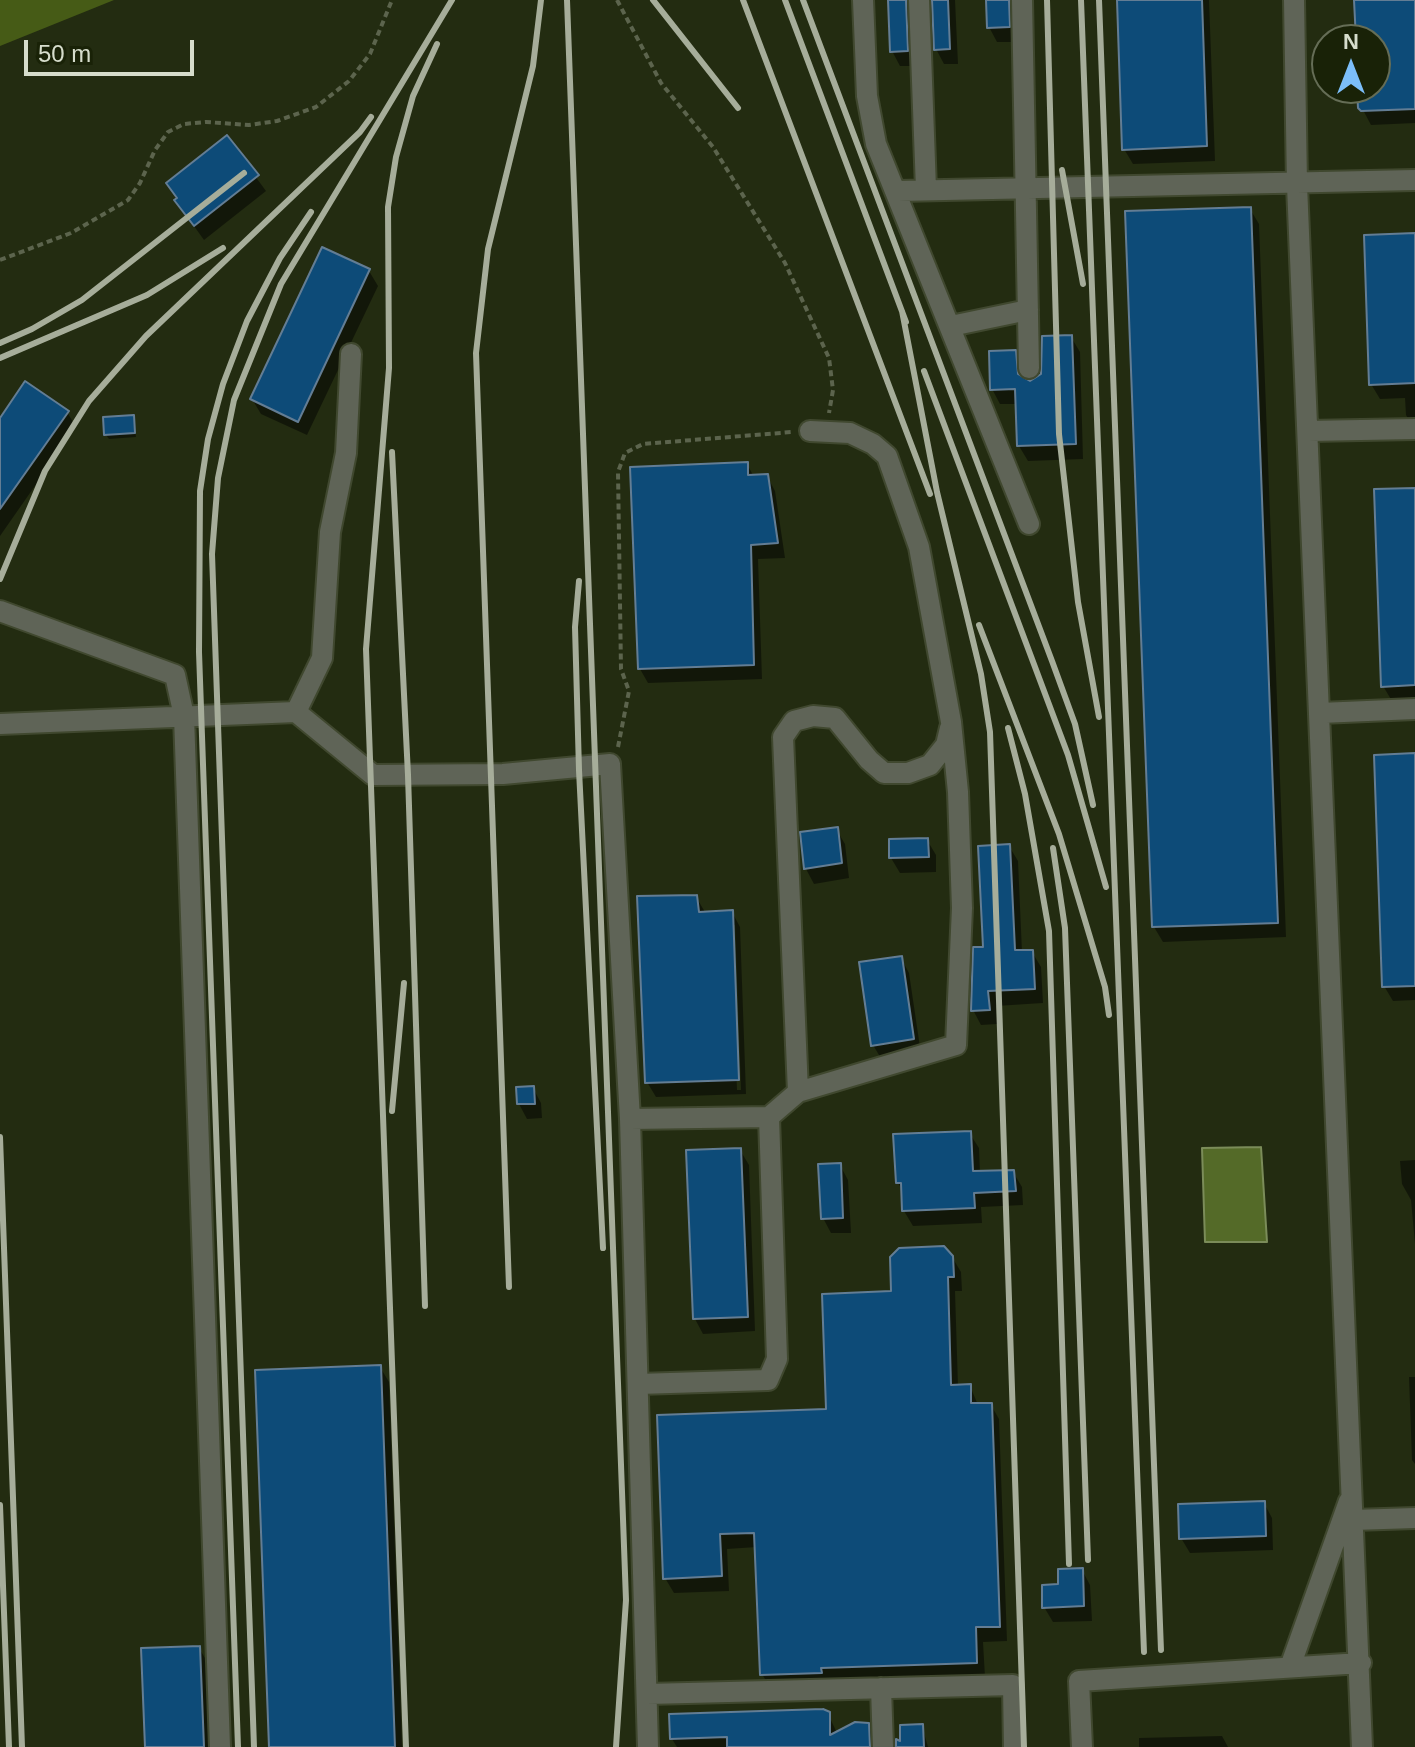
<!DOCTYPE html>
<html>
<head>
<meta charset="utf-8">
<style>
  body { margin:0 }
  #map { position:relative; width:1415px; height:1747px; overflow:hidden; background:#232c11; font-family:Helvetica,sans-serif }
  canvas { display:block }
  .north { position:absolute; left:1311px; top:24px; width:80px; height:80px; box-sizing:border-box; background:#192207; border:2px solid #656d56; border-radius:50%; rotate:0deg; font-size:22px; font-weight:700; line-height:32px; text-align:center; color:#d6ddcc }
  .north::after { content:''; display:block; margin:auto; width:28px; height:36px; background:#7cbef9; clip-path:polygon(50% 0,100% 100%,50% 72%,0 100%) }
  .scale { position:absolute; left:24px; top:40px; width:170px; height:36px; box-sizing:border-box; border:4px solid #d6ddcc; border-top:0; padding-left:10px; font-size:24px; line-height:28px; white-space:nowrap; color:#d6ddcc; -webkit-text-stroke:6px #192207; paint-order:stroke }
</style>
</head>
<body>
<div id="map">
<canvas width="1415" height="1747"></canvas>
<div class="north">N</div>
<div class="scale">50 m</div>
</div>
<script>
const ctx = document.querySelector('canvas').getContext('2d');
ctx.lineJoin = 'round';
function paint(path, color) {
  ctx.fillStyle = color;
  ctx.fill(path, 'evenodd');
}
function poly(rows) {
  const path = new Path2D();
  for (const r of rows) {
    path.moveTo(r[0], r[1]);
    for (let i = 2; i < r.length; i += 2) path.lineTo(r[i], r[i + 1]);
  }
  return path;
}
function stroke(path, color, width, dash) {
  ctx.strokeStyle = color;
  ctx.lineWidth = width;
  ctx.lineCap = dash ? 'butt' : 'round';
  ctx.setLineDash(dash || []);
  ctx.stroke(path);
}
const forest = poly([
  [0,0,114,0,0,46]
]);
const water = poly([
  [1261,1147,1267,1242,1205,1242,1202,1148,1261,1147]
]);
const shadow = poly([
  [890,0,955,0,958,64,944,64,936,49,934,3,927,2,915,66,900,66,892,51],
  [988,0,1017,0,1017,42,997,42,989,27],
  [1119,0,1209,0,1215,161,1133,164,1124,149],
  [1357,0,1415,0,1415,123,1371,125,1363,110,1361,88,1375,88,1375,40,1359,40],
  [227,138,266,191,204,240,176,201],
  [1250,209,1259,224,1286,937,1163,942,1154,927],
  [1415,235,1415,430,1414,430,1406,415,1405,398,1380,399,1371,384],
  [369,271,378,286,307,435,261,414,252,399],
  [1071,337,1080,352,1083,459,1028,461,1019,446,1017,404,1000,404,992,389,1015,352,1023,367,1024,380,1030,383,1043,375],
  [67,412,76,427,0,536,0,421],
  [133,417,136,437,109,439,106,435],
  [747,464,754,477,767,476,775,491,785,558,758,559,762,679,648,683,640,669],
  [1415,490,1415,700,1392,701,1383,686],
  [1415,755,1415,1000,1393,1001,1384,986],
  [836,829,845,844,849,878,814,884,806,869,802,834],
  [927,840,936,855,936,872,900,873,891,858],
  [1009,846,1018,861,1022,952,1032,952,1041,967,1043,1003,996,1006,997,1024,981,1025,973,1010],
  [696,897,705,912,732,912,740,927,746,1094,656,1097,647,1082],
  [731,925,735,925,741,1090,737,1090],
  [901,958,909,973,921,1054,882,1060,873,1045],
  [533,1088,541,1103,542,1118,527,1119,519,1104],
  [970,1134,979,1148,980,1173,1013,1172,1022,1187,1023,1205,981,1207,982,1223,913,1226,904,1211,904,1193,898,1183],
  [740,1150,749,1165,755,1331,703,1334,695,1319],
  [1415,1160,1415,1244,1411,1200,1402,1184,1400,1161],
  [840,1165,848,1180,851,1233,831,1233,823,1218],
  [952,1257,961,1272,962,1291,955,1291,958,1386,970,1386,978,1405,991,1405,999,1419,1007,1641,983,1642,985,1677,771,1689,762,1674,757,1547,727,1549,729,1591,674,1593,665,1578,829,1411,893,1293],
  [380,1367,389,1382,402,1747,271,1747],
  [1409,1377,1415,1377,1415,1464,1412,1460],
  [1264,1503,1272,1518,1273,1550,1190,1553,1181,1538],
  [1082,1570,1090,1585,1092,1621,1053,1622,1044,1607,1060,1586],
  [199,1648,208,1663,211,1747,147,1747],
  [828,1714,837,1733,868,1725,877,1747,677,1747,672,1739],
  [922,1726,928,1747,898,1747],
  [1222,1736,1228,1747,1139,1747,1139,1738]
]);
const building = poly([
  [888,0,906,0,908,51,890,52,888,0],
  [932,0,948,0,950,49,934,50,932,0],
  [986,0,1009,0,1010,27,987,28,986,0],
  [1117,0,1202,0,1207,146,1122,150,1117,0],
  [1354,0,1415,0,1415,109,1361,111,1358,108,1357,88,1375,88,1375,40,1356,40,1354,0],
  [227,135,259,175,194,226,174,200,177,198,166,183,227,135],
  [1251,207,1278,923,1152,927,1125,211,1251,207],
  [1415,233,1415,383,1369,385,1364,235,1415,233],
  [322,247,370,269,298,422,250,399,322,247],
  [1072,335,1076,444,1017,446,1015,389,990,390,989,351,1016,350,1018,374,1030,381,1041,374,1042,336,1072,335],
  [25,381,69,411,0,509,0,418,25,381],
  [134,415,135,433,104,435,103,417,134,415],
  [748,462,748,475,768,474,778,543,751,545,754,665,638,669,630,467,748,462],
  [1415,488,1415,685,1381,687,1374,489,1415,488],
  [1415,753,1415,986,1382,987,1374,755,1415,753],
  [838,827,842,863,804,869,800,832,838,827],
  [928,838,929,857,889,858,889,839,928,838],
  [1010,844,1015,950,1033,950,1035,989,988,991,990,1010,971,1011,973,947,983,947,978,846,1010,844],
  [697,895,699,912,733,910,739,1080,645,1083,637,896,697,895],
  [902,956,914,1039,871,1046,859,962,902,956],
  [534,1086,535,1104,517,1104,516,1087,534,1086],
  [971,1131,973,1171,1014,1170,1016,1191,974,1193,975,1208,902,1211,901,1183,896,1183,893,1134,971,1131],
  [741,1148,748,1317,693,1319,686,1150,741,1148],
  [841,1163,843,1218,821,1219,818,1164,841,1163],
  [944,1246,953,1256,954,1277,948,1277,951,1385,971,1384,971,1403,992,1403,1000,1627,976,1627,977,1663,821,1668,822,1673,760,1675,754,1533,720,1534,722,1576,663,1579,657,1415,826,1409,822,1294,891,1291,890,1257,899,1248,944,1246],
  [381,1365,395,1747,269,1747,255,1370,381,1365],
  [1265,1501,1266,1536,1179,1539,1178,1504,1265,1501],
  [1083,1568,1084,1606,1042,1608,1042,1585,1058,1584,1058,1569,1083,1568],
  [200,1646,204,1747,145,1747,141,1648,200,1646],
  [823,1709,830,1712,830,1735,855,1722,869,1723,870,1747,727,1747,727,1737,670,1739,669,1714,823,1709],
  [923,1724,924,1747,896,1747,896,1739,900,1741,900,1725,923,1724]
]);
const path = poly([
  [617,0,661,83,713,147,785,263,829,358,833,390,829,413],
  [0,260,71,233,128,200,140,183,155,150,168,132,184,124,206,122,249,125,277,121,316,107,349,81,370,54,392,0],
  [618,747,629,691,621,669,618,472,625,453,643,444,792,432]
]);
const minor = poly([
  [863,0,867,96,876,144,1029,524],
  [919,0,926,189],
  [1022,0,1029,368],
  [1294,0,1297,185,1362,1747],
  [898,191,1415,180],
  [951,326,1028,310],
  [1308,431,1415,429],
  [0,611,175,675,184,716,220,1747],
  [296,712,322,658,330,532,346,453,351,354],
  [1320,713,1415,709],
  [0,724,296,712,373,775,503,774,610,764,630,1119,648,1747],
  [798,1092,783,737,794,721,813,716,835,718,869,760,884,773,908,773,930,765,946,745,950,728],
  [630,1119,769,1117,798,1092,956,1045,962,908,958,792,951,722,919,547,887,456,873,444,850,433,810,431],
  [638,1384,768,1380,777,1359,769,1117],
  [1353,1520,1415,1518],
  [1290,1667,1349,1501],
  [881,1688,883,1747],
  [647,1694,1013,1685,1014,1747],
  [1082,1747,1079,1681,1361,1663]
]);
const rail = poly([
  [567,0,626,1600,616,1747],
  [653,0,738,108],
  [743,0,930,494],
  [785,0,906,322],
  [803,0,1052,661,1075,724,1093,805],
  [1047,0,1059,434,1078,602,1099,717],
  [1081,0,1144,1652],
  [1099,0,1161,1650],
  [1062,170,1083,284],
  [902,311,937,492,981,674,990,732,1024,1747],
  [0,343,32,329,82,300,244,173],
  [0,358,147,295,223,248],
  [924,371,1068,755,1106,887],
  [392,452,408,775,425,1306],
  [0,579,45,471,89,401,146,336,360,132,371,117],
  [579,581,575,627,579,770,603,1248],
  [979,625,1059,834,1105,987,1109,1015],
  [1008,728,1025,794,1049,931,1069,1564],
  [1053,848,1065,928,1088,1560],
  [392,1111,404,983],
  [0,1137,22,1747],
  [509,1287,476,353,488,249,533,66,541,0],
  [0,1505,9,1747],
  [238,1747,199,652,200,491,208,439,223,384,247,321,280,258,311,212],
  [254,1747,212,554,218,478,234,400,281,284,452,0],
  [406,1747,366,649,389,368,388,207,396,157,413,96,437,44]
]);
paint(forest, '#465b16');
paint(water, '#546a28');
stroke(water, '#7b8c59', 2);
paint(shadow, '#0007');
paint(building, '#0d4b78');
stroke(building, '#637d94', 2);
stroke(minor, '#40482f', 24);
stroke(path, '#5c644d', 4, [6, 4]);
stroke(minor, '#5f6457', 20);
stroke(rail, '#a6ad9a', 6);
</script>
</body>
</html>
